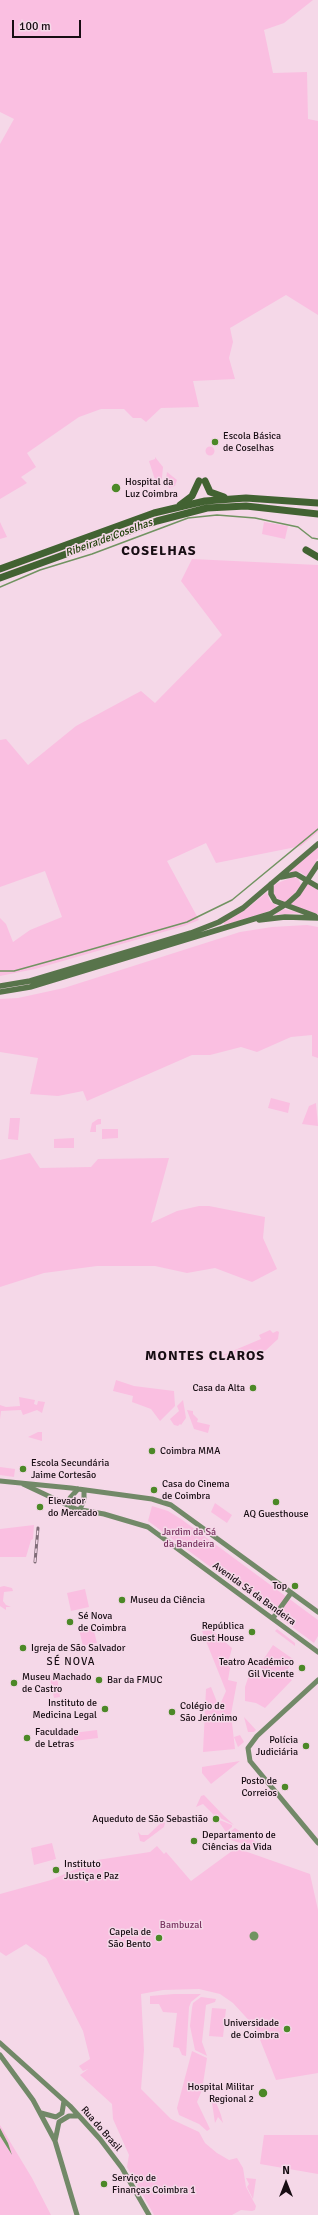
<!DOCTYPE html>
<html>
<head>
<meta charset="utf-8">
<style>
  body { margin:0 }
  #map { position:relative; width:318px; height:2215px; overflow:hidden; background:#f5d8e8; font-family:Signika,sans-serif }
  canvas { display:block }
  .north { position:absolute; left:266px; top:2163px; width:40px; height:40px; -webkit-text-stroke:3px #f5d8e8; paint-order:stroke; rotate:0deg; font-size:11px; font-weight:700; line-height:16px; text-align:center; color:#170d13 }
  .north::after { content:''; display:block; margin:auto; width:14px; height:18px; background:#170d13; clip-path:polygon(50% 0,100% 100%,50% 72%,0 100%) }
  .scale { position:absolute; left:12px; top:20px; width:69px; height:18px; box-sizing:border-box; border:2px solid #170d13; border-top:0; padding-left:5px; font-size:12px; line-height:14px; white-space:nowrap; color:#170d13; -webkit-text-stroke:3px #f5d8e8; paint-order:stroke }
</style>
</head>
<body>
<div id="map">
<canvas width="318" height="2215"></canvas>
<div class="north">N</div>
<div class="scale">100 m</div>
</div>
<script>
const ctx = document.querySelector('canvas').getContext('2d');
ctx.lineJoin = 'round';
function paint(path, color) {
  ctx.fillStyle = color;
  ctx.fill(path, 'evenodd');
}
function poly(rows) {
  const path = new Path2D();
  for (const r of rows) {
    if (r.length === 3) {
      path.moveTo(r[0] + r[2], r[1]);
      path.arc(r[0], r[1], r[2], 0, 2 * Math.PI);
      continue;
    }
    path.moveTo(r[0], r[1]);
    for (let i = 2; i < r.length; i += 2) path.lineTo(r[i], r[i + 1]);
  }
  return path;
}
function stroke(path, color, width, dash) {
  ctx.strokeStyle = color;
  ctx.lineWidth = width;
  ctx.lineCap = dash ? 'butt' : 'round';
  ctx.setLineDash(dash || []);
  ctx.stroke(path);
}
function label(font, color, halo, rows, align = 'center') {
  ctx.font = font + ' Signika,sans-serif';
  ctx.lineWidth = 3;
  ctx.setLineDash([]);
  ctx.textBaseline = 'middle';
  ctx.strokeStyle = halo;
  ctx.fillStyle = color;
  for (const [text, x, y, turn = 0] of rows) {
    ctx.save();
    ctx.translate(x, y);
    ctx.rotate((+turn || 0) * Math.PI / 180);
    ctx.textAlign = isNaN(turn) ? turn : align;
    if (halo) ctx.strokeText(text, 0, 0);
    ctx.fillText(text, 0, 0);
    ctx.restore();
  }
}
const green = poly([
  [0,0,313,0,284,23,264,30,273,73,307,72,308,119,318,121,318,315,286,295,230,328,233,342,229,358,235,379,193,381,199,407,161,408,146,422,141,418,133,418,124,409,101,409,79,417,27,453,36,467,21,477,27,483,0,499,0,144,14,119,0,112],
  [210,451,4.5],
  [155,457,163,467,162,478,157,486,149,461,155,459],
  [167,472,177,480,175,486,169,488,166,479],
  [0,522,7,537,0,539],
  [264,522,288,526,285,539,262,534],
  [192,559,318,565,318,832,301,846,216,863,206,843,167,861,199,920,184,926,35,969,0,976,0,918,6,924,13,942,30,930,62,917,45,871,0,887,0,740,6,739,28,765,76,726,141,691,155,703,222,635,181,581],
  [318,847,318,858,307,877,300,872,289,872],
  [293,877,298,878,301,885,294,894,285,902,274,897,273,888,275,884],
  [308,883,318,890,318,914,288,906],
  [267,892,270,901,278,907,259,915,224,925,224,922,250,906],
  [284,909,301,913,274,915],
  [307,925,318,927,318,1058,312,1056,312,1035,291,1037,257,1052,241,1047,210,1055,192,1055,87,1101,83,1091,58,1096,30,1094,38,1058,0,1052,0,999,18,998,64,988,240,932,272,927],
  [271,1098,290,1103,288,1113,268,1108],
  [316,1103,318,1126,302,1124,309,1106],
  [10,1118,20,1118,18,1140,8,1139],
  [98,1119,101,1119,101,1124,96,1125,96,1132,90,1132,92,1123],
  [102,1129,118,1129,118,1138,102,1139],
  [74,1138,74,1148,54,1148,54,1139],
  [30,1153,40,1168,91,1167,98,1159,169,1158,151,1223,177,1211,199,1206,209,1206,265,1217,263,1238,277,1269,252,1282,215,1268,187,1273,155,1266,97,1266,44,1273,0,1287,0,1160],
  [270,1330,273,1333,277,1331,279,1332,278,1339,264,1352,263,1359,223,1355,261,1339,259,1335],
  [116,1380,134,1386,174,1391,175,1406,160,1421,151,1409,132,1402,133,1396,113,1391],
  [19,1397,35,1400,34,1404,37,1405,38,1401,45,1402,42,1413,37,1410,23,1415,21,1410,1,1411,0,1419,0,1405,6,1407,20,1406],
  [183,1400,186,1418,181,1425,180,1424,178,1426,174,1425,170,1419,179,1411,177,1406],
  [187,1410,193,1411,193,1414,198,1419,197,1422,210,1425,208,1433,194,1429],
  [38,1432,42,1432,42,1441,28,1437],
  [0,1467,15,1469,14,1477,0,1475],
  [215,1503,232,1515,227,1523,211,1512],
  [152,1506,168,1511,181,1519,318,1620,318,1636,314,1643,148,1521],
  [34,1525,33,1539,31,1540,26,1557,0,1557,0,1529],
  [4,1586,12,1588,13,1591,4,1592,3,1601,6,1605,11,1607,6,1607,6,1610,0,1606,0,1587],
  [85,1589,89,1607,71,1611,67,1593],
  [93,1627,97,1643,83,1646,79,1630],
  [277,1629,295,1643,295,1646,275,1631],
  [212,1630,232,1648,228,1663,230,1668,228,1680,237,1682,231,1714,235,1749,203,1752,206,1689,211,1687,219,1707,226,1691,202,1631],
  [273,1645,293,1659,285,1675,292,1680,265,1708,256,1703,245,1701,245,1687,250,1672,259,1679,265,1671,259,1666],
  [57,1677,60,1697,54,1698,50,1679],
  [244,1717,256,1730,254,1732,248,1732],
  [97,1730,98,1738,74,1741,73,1733],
  [240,1735,244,1742,238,1747,234,1737],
  [240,1761,211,1784,202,1773,202,1767],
  [204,1795,223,1815,234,1825,214,1815,203,1804,196,1807,201,1796],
  [217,1819,232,1825,232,1827,226,1832],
  [163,1821,165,1823,164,1827,144,1842,140,1841,138,1832,141,1835,148,1835],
  [235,1828,259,1844,259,1849,231,1840,227,1834],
  [52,1843,56,1859,34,1865,31,1848],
  [157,1846,164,1854,166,1852,191,1881,236,1848,310,1874,318,1910,318,2073,276,2080,255,2027,233,2003,220,1994,199,1989,163,1990,141,1994,144,2050,141,2089,171,2119,199,2132,205,2143,217,2153,229,2160,237,2158,243,2168,246,2187,256,2206,255,2210,252,2211,241,2210,232,2215,154,2215,127,2167,129,2155,113,2119,112,2104,80,2075,88,2069,83,2071,79,2066,90,2059,83,2031,46,1958,26,1944,6,1956,0,1952,0,1894,51,1880,97,1860,150,1852],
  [174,1994,201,1994,191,2002,189,2007,186,2056,182,2055,179,2048,173,2047,177,2013,163,2012,159,2004,150,2004,150,1996],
  [201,1997,216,1999,215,2002,206,2005,202,2042,207,2056,195,2050,190,2026,192,2008,193,2003],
  [212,2008,226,2009,223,2037,209,2036],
  [192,2051,207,2058,202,2090,197,2102,210,2129,207,2131,199,2124,179,2115,177,2108],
  [212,2092,221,2115,223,2123,218,2117,215,2123,211,2096],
  [0,2125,32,2178,51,2215,0,2215],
  [264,2135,318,2135,318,2174,260,2164],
  [246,2178,256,2179,253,2199,247,2187,249,2184]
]);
const water = poly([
  [254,1936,4.5],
  [0,2128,8,2143,12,2155,0,2136]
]);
const stream = poly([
  [0,587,40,570,92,554,188,518,217,515,255,518,298,527,312,538,318,539],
  [0,971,14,971,68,956,187,922,232,900,318,829]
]);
const secondary = poly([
  [0,1481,71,1488,152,1499,171,1505,318,1612],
  [23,1484,76,1509,104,1514,148,1527,318,1652],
  [71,1507,70,1498,78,1489],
  [80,1510,84,1499,84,1490],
  [273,1618,291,1593],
  [318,1680,257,1736,248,1748,250,1761,318,1843],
  [0,2043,70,2106,100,2139,122,2168,149,2215],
  [0,2055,33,2100,55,2141,77,2215],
  [41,2113,56,2117,62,2113,64,2101],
  [55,2141,59,2122,69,2116,78,2116]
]);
const primary = poly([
  [281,877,296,874,318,887],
  [271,884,271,894,275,901,315,916],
  [259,920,285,917,318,918],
  [0,986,30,981,191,933,219,922,243,908,318,844],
  [0,992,30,987,270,914,288,903,298,894,318,864]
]);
const highway = poly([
  [205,481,210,492,224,497],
  [180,505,192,496,199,481],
  [306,550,318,557],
  [0,569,154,513,205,501,246,498,318,503],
  [0,578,157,521,207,508,246,506,318,514]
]);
const rail = poly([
  [35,1562,38,1528]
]);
const markers = [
  [215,442,4,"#4c8827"],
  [116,488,5,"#4c8827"],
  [253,1388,4,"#4c8827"],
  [152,1451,4,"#4c8827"],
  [23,1469,4,"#4c8827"],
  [154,1490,4,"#4c8827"],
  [276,1502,4,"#4c8827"],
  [40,1507,4,"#4c8827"],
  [295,1586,4,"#4c8827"],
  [122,1600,4,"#4c8827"],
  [70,1622,4,"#4c8827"],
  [252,1632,4,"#4c8827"],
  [23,1648,4,"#4c8827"],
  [302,1668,4,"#4c8827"],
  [99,1680,4,"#4c8827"],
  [14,1683,4,"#4c8827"],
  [105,1709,4,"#4c8827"],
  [172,1712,4,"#4c8827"],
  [27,1738,4,"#4c8827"],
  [306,1746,4,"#4c8827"],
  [285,1787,4,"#4c8827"],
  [216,1819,4,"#4c8827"],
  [194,1841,4,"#4c8827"],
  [56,1870,4,"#4c8827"],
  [159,1938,4,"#4c8827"],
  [287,2029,4,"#4c8827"],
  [263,2093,5,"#4c8827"],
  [104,2184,4,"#4c8827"]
];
const poiNames = [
  ["Escola Básica",223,436],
  ["de Coselhas",223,448],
  ["Hospital da",125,482],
  ["Luz Coimbra",125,494],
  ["Casa da Alta",245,1388,"right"],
  ["Coimbra MMA",160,1451],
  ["Escola Secundária",31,1463],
  ["Jaime Cortesão",31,1475],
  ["Casa do Cinema",162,1484],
  ["de Coimbra",162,1496],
  ["Elevador",48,1501],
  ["do Mercado",48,1513],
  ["AQ Guesthouse",276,1514,"center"],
  ["Top",287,1586,"right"],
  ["Museu da Ciência",130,1600],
  ["Sé Nova",78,1616],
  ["de Coimbra",78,1628],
  ["República",244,1626,"right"],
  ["Guest House",244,1638,"right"],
  ["Igreja de São Salvador",31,1648],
  ["Teatro Académico",294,1662,"right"],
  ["Gil Vicente",294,1674,"right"],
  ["Museu Machado",22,1677],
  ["de Castro",22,1689],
  ["Bar da FMUC",107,1680],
  ["Instituto de",97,1703,"right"],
  ["Medicina Legal",97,1715,"right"],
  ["Colégio de",180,1706],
  ["São Jerónimo",180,1718],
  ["Faculdade",35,1732],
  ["de Letras",35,1744],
  ["Polícia",298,1740,"right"],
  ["Judiciária",298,1752,"right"],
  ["Posto de",277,1781,"right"],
  ["Correios",277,1793,"right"],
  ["Aqueduto de São Sebastião",208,1819,"right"],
  ["Departamento de",202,1835],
  ["Ciências da Vida",202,1847],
  ["Instituto",64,1864],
  ["Justiça e Paz",64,1876],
  ["Capela de",151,1932,"right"],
  ["São Bento",151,1944,"right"],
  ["Universidade",279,2023,"right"],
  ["de Coimbra",279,2035,"right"],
  ["Hospital Militar",254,2087,"right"],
  ["Regional 2",254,2099,"right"],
  ["Serviço de",112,2178],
  ["Finanças Coimbra 1",112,2190]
];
const parkNames = [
  ["Jardim da Sá",189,1532],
  ["da Bandeira",189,1544],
  ["Bambuzal",181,1925]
];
const streetNames = [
  ["Avenida Sá da Bandeira",254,1594,36],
  ["Rua do Brasil",101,2129,49]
];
const waterNames = [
  ["Ribeira de Coselhas",109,538,-20]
];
const neighbourhoodNames = [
  ["SÉ NOVA",71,1662]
];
const districtNames = [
  ["COSELHAS",159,551],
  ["MONTES CLAROS",205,1356]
];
paint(green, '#fabfe1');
paint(water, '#719361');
stroke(stream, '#719361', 1.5);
stroke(secondary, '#728968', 5);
stroke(primary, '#58744b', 5.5);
stroke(highway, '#426232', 7);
stroke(rail, '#7f6c77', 3);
stroke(rail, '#f5d8e8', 1.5, [4.5]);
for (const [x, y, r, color] of markers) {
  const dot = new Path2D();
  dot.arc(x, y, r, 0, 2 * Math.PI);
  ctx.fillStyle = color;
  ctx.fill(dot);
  stroke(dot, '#f5d8e8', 1.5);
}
label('10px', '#170d13', '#f5d8e8', poiNames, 'left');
label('10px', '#77325f', '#f5d8e8', parkNames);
label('10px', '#170d13', '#f5d8e8', streetNames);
label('italic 11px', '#20410a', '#f5d8e8', waterNames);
ctx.letterSpacing = '1px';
label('11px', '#170d13', '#f5d8e8', neighbourhoodNames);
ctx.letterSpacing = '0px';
ctx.letterSpacing = '1px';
label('bold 14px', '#170d13', '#f5d8e8', districtNames);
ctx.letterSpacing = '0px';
</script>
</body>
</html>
